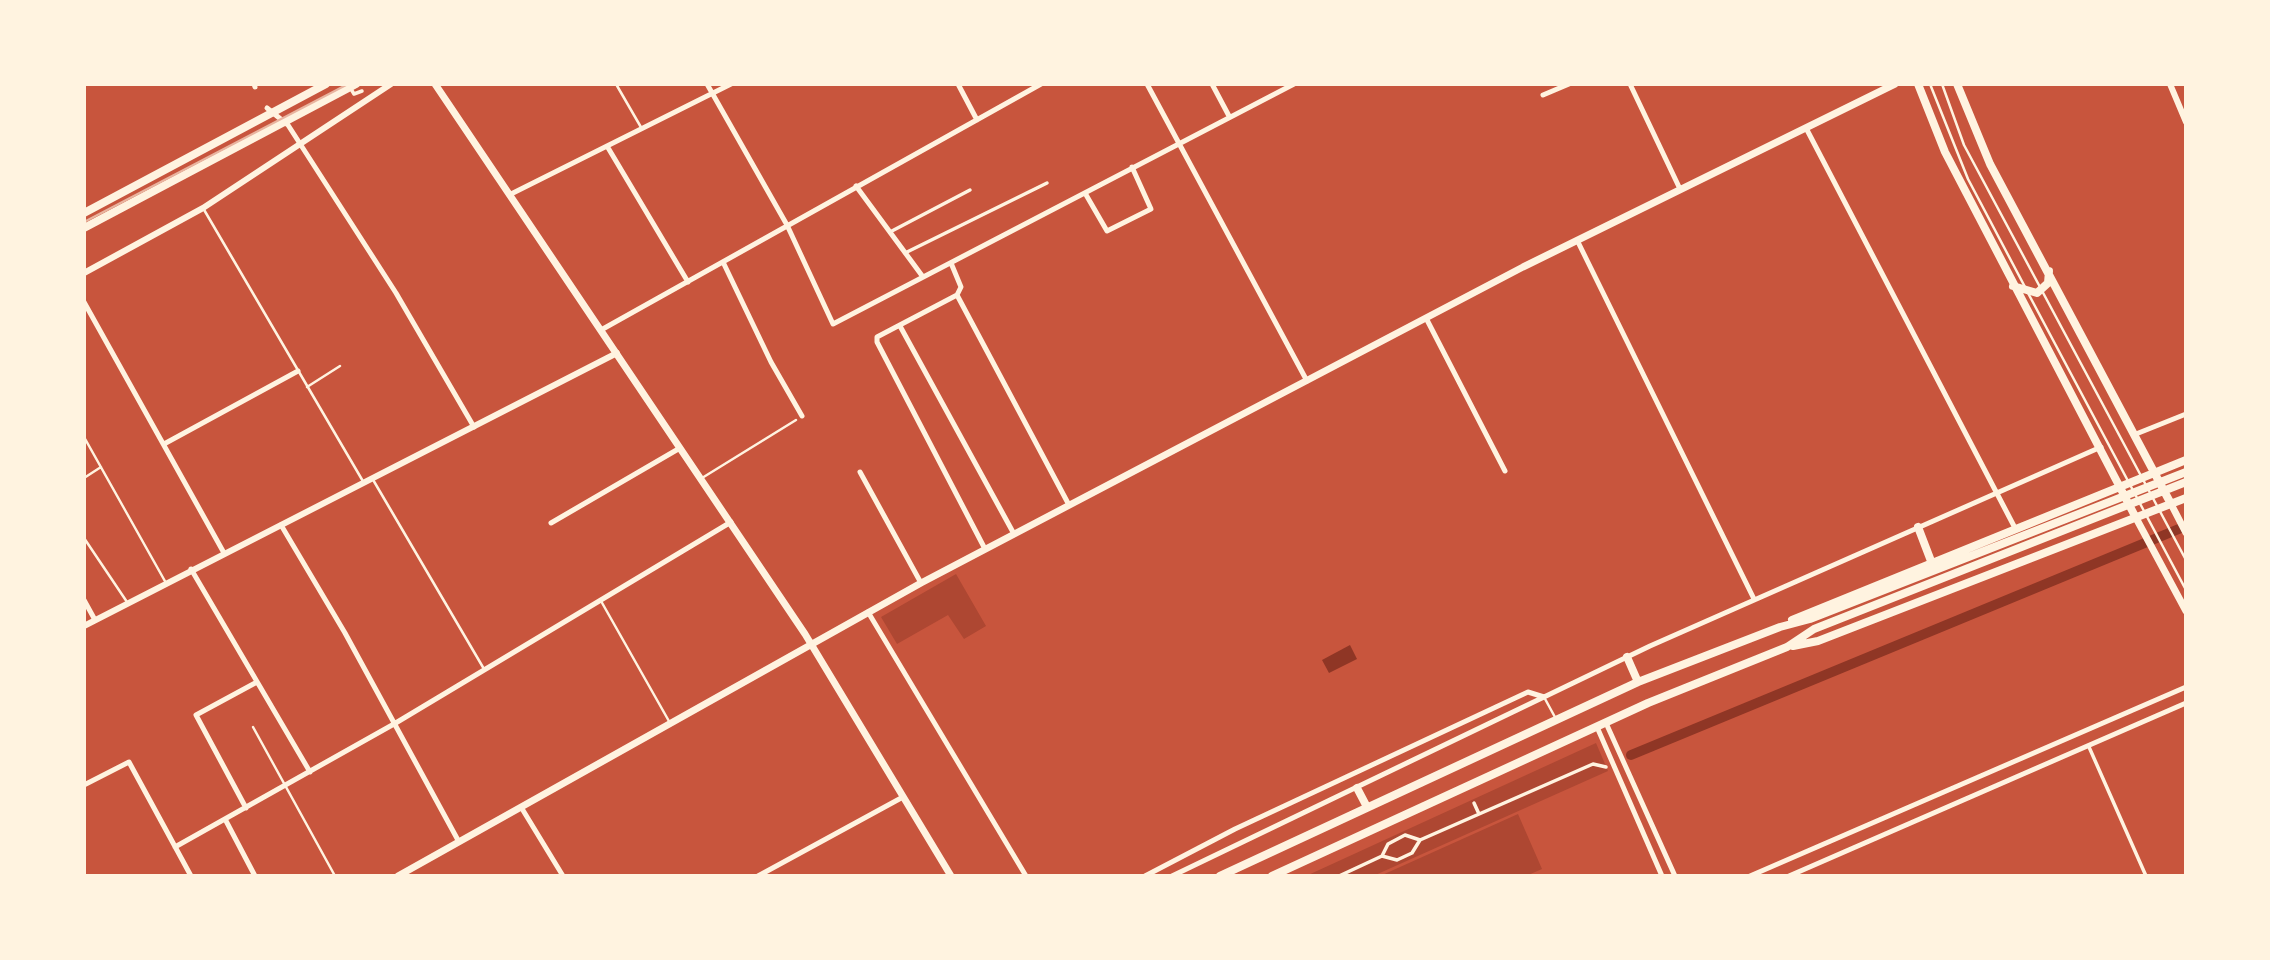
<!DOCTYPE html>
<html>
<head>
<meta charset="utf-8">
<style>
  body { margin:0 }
  #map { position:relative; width:2270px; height:960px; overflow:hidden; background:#c8553d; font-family:Cabin,sans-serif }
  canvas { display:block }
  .frame { position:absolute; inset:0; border:86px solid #fff3e0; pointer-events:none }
</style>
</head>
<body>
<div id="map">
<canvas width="2270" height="960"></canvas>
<div class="frame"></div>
</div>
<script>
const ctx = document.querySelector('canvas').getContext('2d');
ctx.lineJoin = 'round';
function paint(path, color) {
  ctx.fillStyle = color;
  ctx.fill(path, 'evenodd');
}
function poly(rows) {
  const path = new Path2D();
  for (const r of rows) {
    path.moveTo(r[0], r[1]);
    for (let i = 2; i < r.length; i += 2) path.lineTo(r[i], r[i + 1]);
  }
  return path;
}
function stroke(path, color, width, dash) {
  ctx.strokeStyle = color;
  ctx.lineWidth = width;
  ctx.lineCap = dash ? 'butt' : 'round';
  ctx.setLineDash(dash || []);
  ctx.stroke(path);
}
const green = poly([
  [956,574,986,626,964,639,948,615,897,644,881,617],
  [1596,743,1608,771,1373,876,1306,876],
  [1518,814,1542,869,1526,876,1380,876]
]);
const water = poly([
  [1350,645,1357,659,1329,673,1322,660]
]);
const canal = poly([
  [1631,755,2186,526]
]);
const service = poly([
  [616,84,642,129],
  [1930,84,1968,179,2025,287],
  [1942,84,1964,145,1979,173,2186,560],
  [203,208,364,483],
  [2028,293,2186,590],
  [307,387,340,366],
  [84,437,166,583],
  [84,478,101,467],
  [372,478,484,669],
  [702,478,796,420],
  [84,538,127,602],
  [601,601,670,723],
  [1544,697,1556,719],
  [253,727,335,876]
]);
const pedestrian = poly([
  [351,89,354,94,362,91],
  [890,232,970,190],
  [905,253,1047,183],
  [2089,747,2146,876],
  [1474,803,1479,814],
  [1382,856,1397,860,1412,853,1420,840,1593,764,1606,767],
  [1339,876,1382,856,1388,844,1405,835,1420,840]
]);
const minor = poly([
  [254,84,255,87],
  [707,84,787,225,833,324,1294,84],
  [958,84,977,120],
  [1147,84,1307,381],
  [1212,84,1229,116],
  [1630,84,1680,189],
  [1543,95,1569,84],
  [267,108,288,125,396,293,474,427],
  [1806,128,2015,528],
  [607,146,688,282],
  [856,186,923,277],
  [1085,193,1107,231,1151,209,1132,167],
  [509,195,731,84],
  [1577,240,1754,599],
  [723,262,771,362,802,416],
  [951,263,961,287,957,295,1069,505],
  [957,295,877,337,877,342,985,549],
  [84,302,224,553],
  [1426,318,1505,471],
  [900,326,1014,534],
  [601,330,1041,84],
  [2136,434,2186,414],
  [164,444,298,371],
  [860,472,921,583],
  [551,523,680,448],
  [281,525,345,633,459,842],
  [191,569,310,772],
  [84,600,95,620],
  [868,612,1026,876],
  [1606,723,1675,876],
  [1597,727,1662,876],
  [84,785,129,762,191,876],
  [521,807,563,876],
  [246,808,196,715,257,682],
  [225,819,255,876],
  [175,847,394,724,731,522],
  [758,876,903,797],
  [1145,876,1235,829,1528,692,1544,697],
  [1172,876,1650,646,2101,447],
  [1750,876,2186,687],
  [1789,876,2186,703]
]);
const tertiary = poly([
  [2170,84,2186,122],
  [84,273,203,208,391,84],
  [84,626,617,353]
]);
const secondary = poly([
  [435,84,805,634,951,876],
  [2171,504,2186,533],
  [2136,518,2186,611],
  [398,876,921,583,1523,267,1895,84]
]);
const primary = poly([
  [84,213,326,84],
  [84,228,356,84]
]);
const trunk = poly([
  [1918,84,1945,152,2136,518],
  [1957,84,1990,164,2171,504],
  [2013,286,2037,293,2048,283,2049,271],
  [1918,527,1931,561],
  [1792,620,2186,460],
  [1793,646,1818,641,2186,498],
  [1627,657,1638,682],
  [1357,788,1367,807],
  [1220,876,1638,682,1780,627,1810,619,2186,472],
  [1272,876,1648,703,1787,647,1814,629,2186,482]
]);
const tram = poly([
  [84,222,348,84]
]);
paint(green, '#ae4732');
paint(water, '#8f3625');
stroke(canal, '#8f3625', 10);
stroke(service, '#fff3e0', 2.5);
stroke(pedestrian, '#fff3e0', 3.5);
stroke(minor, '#fff3e0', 5);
stroke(tertiary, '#fff3e0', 6);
stroke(secondary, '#fff3e0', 7);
stroke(primary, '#fff3e0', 8);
stroke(trunk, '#fff3e0', 8);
stroke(tram, '#e9b49f', 2);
</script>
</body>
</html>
